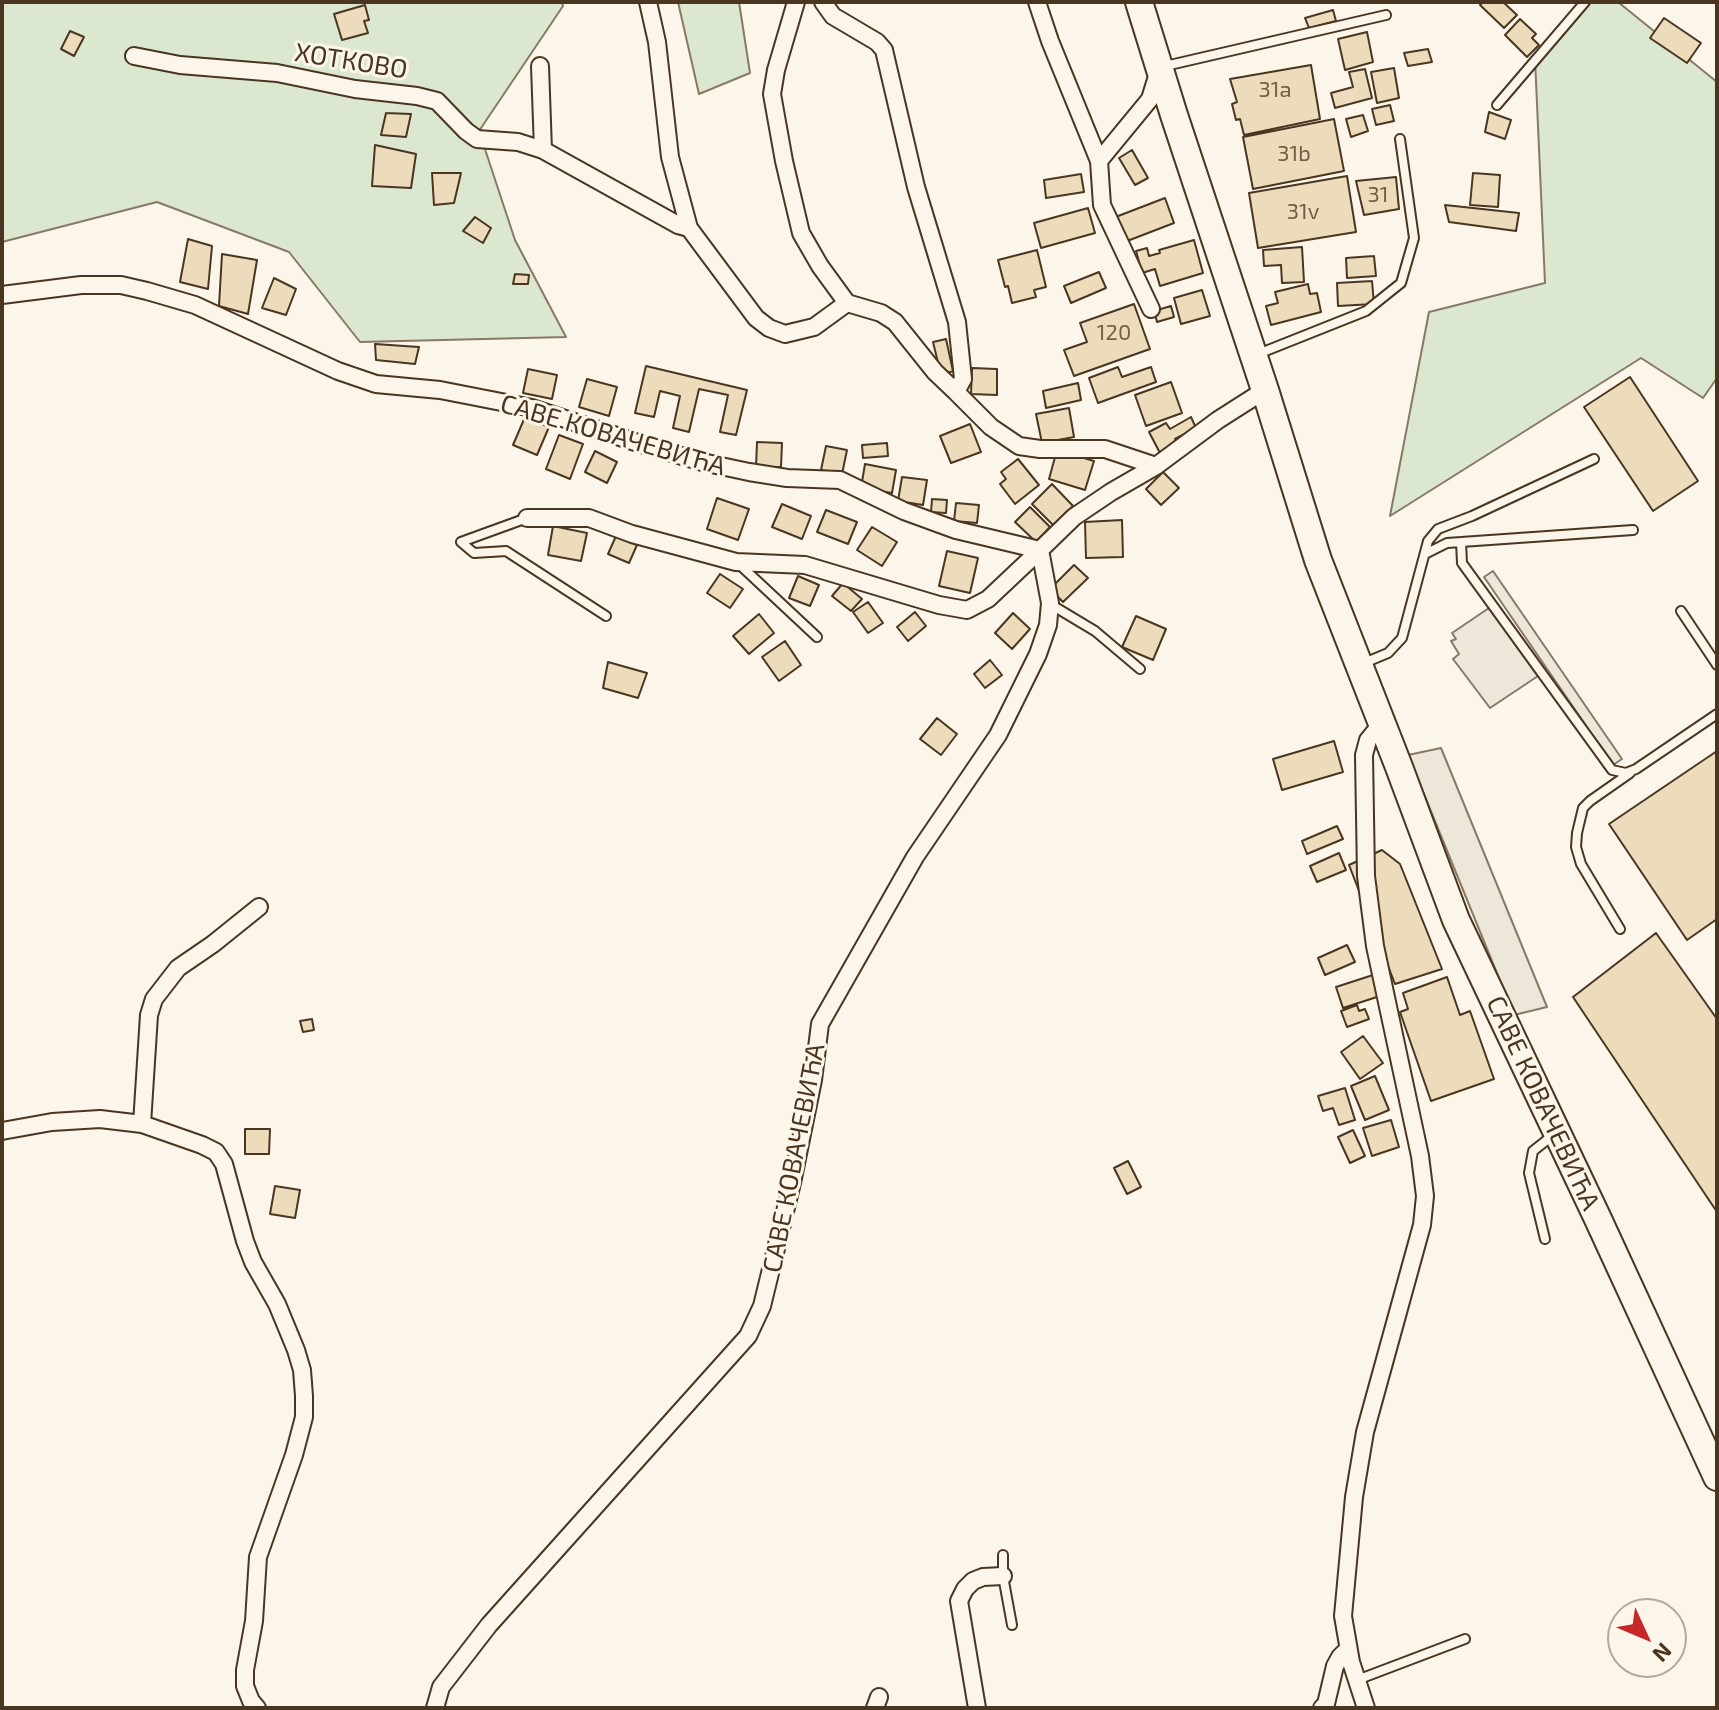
<!DOCTYPE html>
<html>
<head>
<meta charset="utf-8">
<style>
  body { margin:0 }
  #map { position:relative; width:1719px; height:1710px; overflow:hidden; background:#fbf6e9; font-family:"Exo 2",sans-serif }
  canvas { display:block }
  .frame { position:absolute; inset:0; border:4px solid #4a3520; pointer-events:none }
  .north { position:absolute; left:1607px; top:1598px; width:80px; height:80px; box-sizing:border-box; background:#fbf6e9; border:2px solid #b4a999; border-radius:50%; rotate:134deg; font-size:22px; font-weight:700; line-height:32px; text-align:center; color:#4a3520 }
  .north::after { content:''; display:block; margin:auto; width:28px; height:36px; background:#c62828; clip-path:polygon(50% 0,100% 100%,50% 72%,0 100%) }
</style>
</head>
<body>
<div id="map">
<canvas width="1719" height="1710"></canvas>
<div class="frame"></div>
<div class="north">N</div>
</div>
<script>
const ctx = document.querySelector('canvas').getContext('2d');
ctx.lineJoin = 'round';
function paint(path, color) {
  ctx.fillStyle = color;
  ctx.fill(path, 'evenodd');
}
function poly(rows) {
  const path = new Path2D();
  for (const r of rows) {
    path.moveTo(r[0], r[1]);
    for (let i = 2; i < r.length; i += 2) path.lineTo(r[i], r[i + 1]);
  }
  return path;
}
function stroke(path, color, width, dash) {
  ctx.strokeStyle = color;
  ctx.lineWidth = width;
  ctx.lineCap = dash ? 'butt' : 'round';
  ctx.setLineDash(dash || []);
  ctx.stroke(path);
}
function label(font, color, halo, rows, align = 'center') {
  ctx.font = font + ' "Exo 2",sans-serif';
  ctx.lineWidth = 6;
  ctx.setLineDash([]);
  ctx.textBaseline = 'middle';
  ctx.strokeStyle = halo;
  ctx.fillStyle = color;
  for (const [text, x, y, turn = 0] of rows) {
    ctx.save();
    ctx.translate(x, y);
    ctx.rotate((+turn || 0) * Math.PI / 180);
    ctx.textAlign = isNaN(turn) ? turn : align;
    if (halo) ctx.strokeText(text, 0, 0);
    ctx.fillText(text, 0, 0);
    ctx.restore();
  }
}
const green = poly([
  [2,2,562,2,563,6,479,131,515,240,566,337,360,342,289,252,157,202,2,242,2,2],
  [678,2,739,2,750,73,699,94,678,2],
  [1585,2,1618,2,1717,82,1717,378,1703,398,1641,358,1390,516,1429,312,1545,283,1535,59,1585,2]
]);
const parking = poly([
  [1493,571,1622,759,1613,765,1484,577,1493,571],
  [1489,608,1538,676,1490,708,1453,659,1459,654,1451,641,1456,639,1452,633,1489,608],
  [1441,748,1547,1007,1514,1015,1408,755,1441,748]
]);
const building = poly([
  [1483,2,1503,2,1517,15,1504,28,1480,5,1483,2],
  [365,5,369,20,364,21,368,33,342,40,334,14,365,5],
  [1333,10,1336,21,1309,28,1305,18,1333,10],
  [1664,18,1701,43,1687,63,1650,38,1664,18],
  [1520,19,1536,34,1532,38,1539,45,1527,57,1505,35,1520,19],
  [70,31,84,37,74,56,61,49,70,31],
  [1367,32,1373,62,1345,70,1338,39,1367,32],
  [1428,49,1432,62,1408,66,1404,53,1428,49],
  [1311,65,1320,119,1244,135,1240,119,1236,120,1232,104,1237,102,1230,79,1311,65],
  [1394,68,1399,98,1377,103,1371,72,1394,68],
  [1365,69,1372,98,1335,108,1331,93,1353,87,1349,72,1365,69],
  [1390,105,1394,121,1376,125,1372,109,1390,105],
  [1489,112,1511,120,1505,139,1485,132,1489,112],
  [386,113,411,114,406,137,381,135,386,113],
  [1363,115,1368,131,1351,137,1346,119,1363,115],
  [1334,119,1344,171,1253,189,1243,137,1334,119],
  [375,145,416,154,411,188,372,186,375,145],
  [1132,150,1148,178,1135,185,1119,158,1132,150],
  [432,173,461,173,454,203,434,205,432,173],
  [1473,173,1500,175,1498,207,1470,205,1473,173],
  [1081,174,1084,192,1046,198,1044,180,1081,174],
  [1347,176,1356,232,1258,248,1249,193,1347,176],
  [1396,177,1399,209,1364,215,1356,181,1396,177],
  [1165,198,1174,223,1122,243,1113,218,1165,198],
  [1445,205,1519,213,1516,231,1449,222,1445,205],
  [1088,208,1095,233,1041,248,1034,223,1088,208],
  [475,217,491,228,483,243,463,231,475,217],
  [188,239,212,246,208,289,180,282,188,239],
  [1194,240,1203,273,1160,286,1155,269,1142,273,1136,251,1147,248,1149,256,1160,253,1159,250,1194,240],
  [1302,247,1304,282,1282,283,1281,265,1264,266,1263,250,1302,247],
  [1037,250,1046,287,1034,290,1036,297,1012,303,1008,286,1005,287,998,260,1037,250],
  [222,254,257,260,248,314,219,306,222,254],
  [1374,256,1376,276,1347,278,1346,258,1374,256],
  [1099,272,1106,288,1071,303,1064,286,1099,272],
  [515,274,529,275,528,284,513,284,515,274],
  [274,278,296,289,286,315,262,308,274,278],
  [1372,281,1374,304,1338,306,1337,283,1372,281],
  [1308,284,1310,294,1317,293,1321,312,1271,325,1266,306,1278,303,1275,292,1308,284],
  [1202,290,1210,316,1181,324,1174,298,1202,290],
  [1134,304,1150,349,1074,376,1064,350,1087,342,1080,323,1134,304],
  [1171,306,1174,317,1157,322,1154,311,1171,306],
  [946,339,953,371,941,375,933,342,946,339],
  [375,344,419,347,415,364,376,360,375,344],
  [646,366,747,390,736,435,720,432,728,395,699,389,689,432,673,428,680,396,660,391,654,417,635,413,646,366],
  [1118,367,1122,377,1151,367,1156,382,1098,403,1089,378,1118,367],
  [972,368,997,369,997,395,971,394,972,368],
  [528,369,557,375,552,399,523,393,528,369],
  [1630,377,1698,481,1653,511,1584,407,1630,377],
  [587,379,617,387,609,416,579,407,587,379],
  [1171,382,1182,413,1146,426,1135,395,1171,382],
  [1078,383,1081,400,1046,408,1043,391,1078,383],
  [1069,408,1074,437,1042,443,1036,414,1069,408],
  [525,417,549,427,537,455,513,445,525,417],
  [1191,417,1196,428,1175,439,1178,443,1160,453,1149,432,1166,423,1170,429,1191,417],
  [970,424,981,452,951,463,940,436,970,424],
  [559,435,583,444,570,479,546,469,559,435],
  [757,442,782,443,781,467,756,467,757,442],
  [887,443,888,456,863,458,862,445,887,443],
  [826,446,847,450,842,474,821,470,826,446],
  [1057,450,1094,461,1085,490,1049,479,1057,450],
  [595,451,617,462,607,483,585,472,595,451],
  [1018,459,1039,485,1015,504,1000,484,1006,479,1001,472,1018,459],
  [865,464,896,470,892,493,861,488,865,464],
  [1163,472,1179,488,1161,505,1146,489,1163,472],
  [902,477,927,480,923,505,898,501,902,477],
  [1052,484,1073,506,1053,525,1032,504,1052,484],
  [717,498,749,509,738,540,707,529,717,498],
  [932,499,947,500,946,513,931,512,932,499],
  [956,503,979,505,977,523,954,521,956,503],
  [782,504,811,516,802,539,772,527,782,504],
  [1030,507,1050,527,1036,542,1015,522,1030,507],
  [826,510,857,522,848,544,817,532,826,510],
  [1122,520,1123,557,1086,558,1085,522,1122,520],
  [553,526,587,533,581,561,548,555,553,526],
  [872,527,897,542,882,566,857,550,872,527],
  [616,536,637,545,629,563,608,554,616,536],
  [947,551,978,558,970,593,939,586,947,551],
  [1074,565,1088,578,1063,602,1050,589,1074,565],
  [720,574,743,589,730,608,707,593,720,574],
  [798,576,819,585,810,606,789,598,798,576],
  [843,583,862,599,851,611,832,596,843,583],
  [868,602,883,623,868,633,853,612,868,602],
  [915,612,926,626,908,641,897,627,915,612],
  [1013,613,1030,629,1012,649,995,633,1013,613],
  [759,614,774,633,749,654,733,636,759,614],
  [1136,616,1166,629,1153,660,1122,647,1136,616],
  [785,641,801,665,779,681,762,657,785,641],
  [990,660,1002,675,985,688,974,674,990,660],
  [608,662,647,673,638,698,603,688,608,662],
  [937,718,957,734,941,755,920,739,937,718],
  [1334,741,1343,772,1282,790,1273,759,1334,741],
  [1717,751,1717,919,1687,940,1609,824,1717,751],
  [1337,826,1343,839,1307,854,1302,841,1337,826],
  [1382,850,1400,864,1442,969,1395,984,1349,865,1382,850],
  [1339,853,1346,870,1317,882,1310,866,1339,853],
  [1656,933,1717,1019,1717,1212,1573,997,1656,933],
  [1347,945,1355,962,1325,975,1318,958,1347,945],
  [1373,975,1380,996,1343,1008,1336,987,1373,975],
  [1447,977,1460,1015,1470,1011,1494,1079,1431,1101,1400,1012,1408,1009,1403,993,1447,977],
  [1357,1005,1359,1011,1365,1009,1369,1019,1347,1027,1341,1011,1357,1005],
  [312,1019,314,1030,303,1032,300,1021,312,1019],
  [1363,1036,1383,1063,1360,1079,1341,1052,1363,1036],
  [1375,1076,1389,1110,1365,1120,1351,1086,1375,1076],
  [1345,1088,1355,1120,1339,1125,1333,1108,1323,1111,1318,1096,1345,1088],
  [1391,1120,1399,1147,1372,1156,1363,1128,1391,1120],
  [245,1129,270,1129,269,1154,245,1154,245,1129],
  [1353,1130,1365,1156,1350,1163,1338,1137,1353,1130],
  [1128,1161,1141,1187,1127,1194,1114,1168,1128,1161],
  [275,1186,300,1190,295,1218,270,1214,275,1186]
]);
const service = poly([
  [1161,67,1386,15],
  [1497,105,1585,2],
  [1258,354,1366,311,1401,283,1414,238,1400,139],
  [527,518,461,542,474,553,506,551,606,616],
  [1461,542,1462,563,1612,770,1626,773,1636,769,1717,714],
  [1425,554,1447,543,1633,530],
  [740,565,817,637],
  [1050,604,1095,631,1140,669],
  [1681,611,1717,665],
  [1364,663,1388,653,1402,638,1428,541,1438,529,1472,516,1594,459],
  [1620,929,1581,864,1576,847,1577,833,1583,808,1590,801,1630,773],
  [1545,1239,1529,1173,1533,1151,1552,1136],
  [1003,1555,1003,1576,1012,1625],
  [1357,1680,1465,1639]
]);
const minor = poly([
  [648,2,657,42,670,157,689,228,756,318,769,328,785,334,814,327,847,303],
  [796,2,776,70,772,94,784,161,801,233,820,266,847,303,881,313,895,322,935,372,956,392,991,427,1019,446,1040,449,1105,449,1156,466],
  [823,2,833,16,877,42,884,50,916,187,957,322,963,379,956,392],
  [1037,2,1050,41,1099,161,1102,205,1151,309],
  [134,56,180,65,277,73,355,89,417,96,437,101,466,131,477,139,518,142,543,150],
  [540,66,543,150,678,225,689,228],
  [1099,161,1150,99,1159,70],
  [2,295,81,285,121,285,147,291,195,305,338,371,376,384,440,390,532,408,641,444,702,462,749,472,787,478,840,480,904,511,956,530,1040,550,1074,517,1111,492,1156,466,1218,420,1265,390],
  [527,518,589,518,632,534,736,562,805,565,939,605,967,610,988,599,1040,550],
  [142,1124,149,1015,154,999,178,968,213,944,259,907],
  [2,1131,52,1122,100,1119,142,1124,202,1145,216,1152,224,1164,245,1241,253,1262,277,1304,296,1350,302,1370,304,1396,304,1417,294,1455,258,1557,254,1621,245,1670,245,1686,251,1701,257,1708],
  [435,1708,441,1687,489,1625,748,1336,762,1306,792,1183,813,1080,820,1024,915,857,998,735,1038,654,1048,625,1050,603,1040,550],
  [875,1708,879,1697],
  [977,1708,959,1601,965,1589,973,1581,983,1577,1003,1576],
  [1322,1708,1326,1704,1335,1666,1340,1657,1348,1649],
  [1366,1708,1351,1662,1343,1616,1354,1497,1365,1432,1422,1225,1425,1196,1420,1156,1375,946,1366,876,1364,755,1368,740,1382,723]
]);
const primary = poly([
  [1139,2,1174,115,1265,390,1318,560,1399,767,1456,920,1598,1219,1717,1477]
]);
const numberNames = [
  ["31a",1275,90],
  ["31b",1294,154],
  ["31",1378,195],
  ["31v",1303,212],
  ["120",1114,333]
];
const streetNames = [
  ["ХОТКОВО",351,61,9],
  ["САВЕ КОВАЧЕВИЋА",613,435,16],
  ["САВЕ КОВАЧЕВИЋА",1543,1103,65],
  ["САВЕ КОВАЧЕВИЋА",794,1158,-79]
];
paint(green, '#dce7d0');
stroke(green, '#887966', 2);
paint(parking, '#ede7d9');
stroke(parking, '#887966', 2);
paint(building, '#ecdcbc');
stroke(building, '#4a3520', 2);
stroke(service, '#4a3520', 12);
stroke(minor, '#4a3520', 20);
stroke(primary, '#4a3520', 30);
stroke(service, '#fbf6e9', 8);
stroke(minor, '#fbf6e9', 16);
stroke(primary, '#fbf6e9', 26);
label('22px', '#725f47', null, numberNames);
label('26px', '#4a3520', '#fbf6e9', streetNames);
</script>
</body>
</html>
